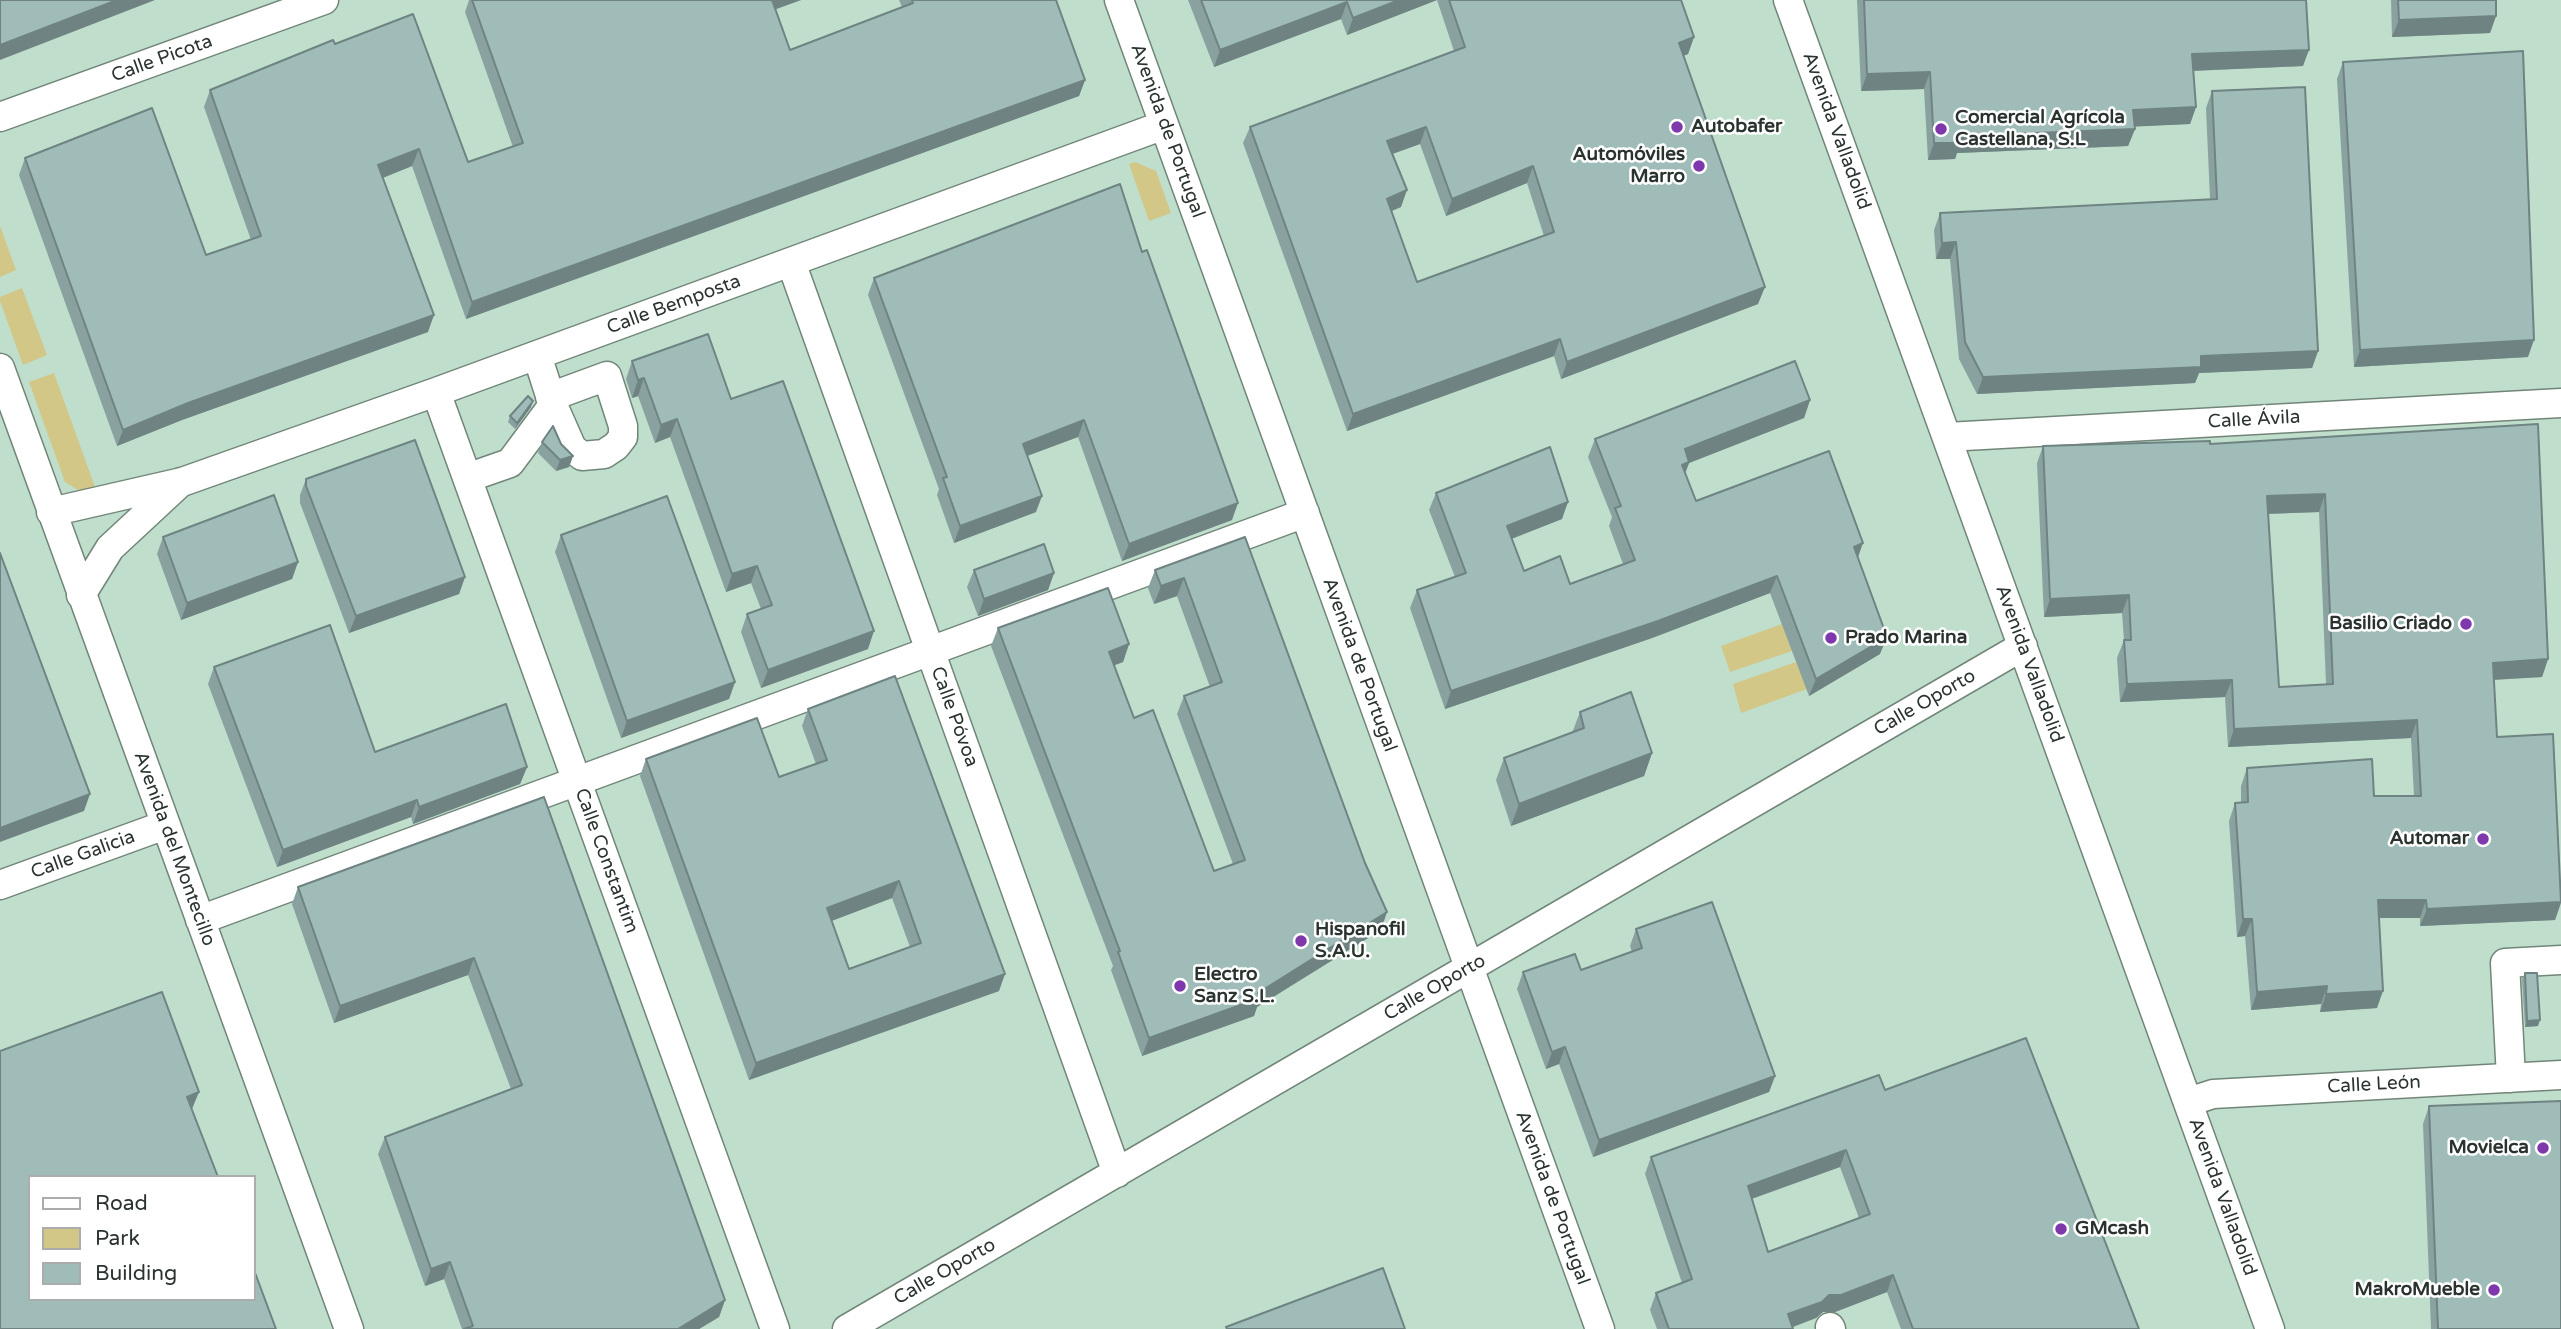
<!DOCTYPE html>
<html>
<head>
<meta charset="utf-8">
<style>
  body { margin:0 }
  #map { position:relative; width:2561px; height:1329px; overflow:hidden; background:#d4ecdd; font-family:"Varela Round",sans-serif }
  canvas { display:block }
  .legend { position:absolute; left:28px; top:1175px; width:228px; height:126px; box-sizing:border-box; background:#fff; border:2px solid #aaadab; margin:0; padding:9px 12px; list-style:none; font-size:21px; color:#2a332e }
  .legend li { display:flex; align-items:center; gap:14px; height:35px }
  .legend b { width:35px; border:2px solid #aaadab }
</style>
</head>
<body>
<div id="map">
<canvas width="2561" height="1329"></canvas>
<ul class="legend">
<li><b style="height:9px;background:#fff"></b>Road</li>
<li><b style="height:19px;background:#d2c787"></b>Park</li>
<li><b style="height:19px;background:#9fbcb9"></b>Building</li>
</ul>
</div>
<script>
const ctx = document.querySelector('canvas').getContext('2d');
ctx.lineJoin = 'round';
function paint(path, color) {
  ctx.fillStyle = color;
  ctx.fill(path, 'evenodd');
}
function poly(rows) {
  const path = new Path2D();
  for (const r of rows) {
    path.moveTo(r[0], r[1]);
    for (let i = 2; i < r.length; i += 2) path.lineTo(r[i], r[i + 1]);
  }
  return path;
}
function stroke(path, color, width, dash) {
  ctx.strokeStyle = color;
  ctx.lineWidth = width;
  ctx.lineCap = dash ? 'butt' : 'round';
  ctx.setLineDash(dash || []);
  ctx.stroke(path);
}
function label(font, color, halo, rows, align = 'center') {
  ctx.font = font + ' "Varela Round",sans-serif';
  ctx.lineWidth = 5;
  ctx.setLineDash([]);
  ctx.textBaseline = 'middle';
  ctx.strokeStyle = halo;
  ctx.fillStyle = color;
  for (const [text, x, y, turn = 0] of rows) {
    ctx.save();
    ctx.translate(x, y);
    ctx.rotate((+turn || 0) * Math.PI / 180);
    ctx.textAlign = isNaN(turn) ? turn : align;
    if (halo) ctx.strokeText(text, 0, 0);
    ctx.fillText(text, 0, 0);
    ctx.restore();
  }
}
const built = poly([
  [0,0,2561,0,2561,1329,0,1329],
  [30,1177,254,1177,254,1299,30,1299]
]);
const green = poly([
  [1135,162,1156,171,1171,213,1149,221,1129,164],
  [0,226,16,270,0,277],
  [22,288,47,355,23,365,0,301,0,297],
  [54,373,96,490,83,493,65,482,29,382],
  [1782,624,1792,651,1730,672,1721,646],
  [1796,662,1807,689,1741,713,1733,684]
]);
const minor = poly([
  [1119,0,1600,1329],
  [1788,0,2270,1329],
  [0,117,324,0],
  [791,262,1117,1173],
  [0,368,349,1329],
  [436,392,775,1329],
  [550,397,607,376,623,426,623,437,616,446,604,454,582,456,572,448,553,405],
  [1947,437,2561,403],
  [467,478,510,463,553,405,537,355],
  [51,512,182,482,436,392,1164,125],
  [81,595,110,548,181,482],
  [0,885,165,825],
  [200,920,1305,513],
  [2511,1078,2505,963,2561,960],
  [2188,1102,2213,1094,2561,1075],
  [1830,1327,1831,1329],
  [847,1329,2023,646]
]);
const wall = poly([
  [469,0,801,0,776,9,790,50,902,7,899,0,1056,0,1085,80,1079,96,466,319,412,166,383,178,428,332,182,420,117,446,19,175,25,158,206,255,251,240,204,107,210,90,335,44,468,162,513,147,465,12],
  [1188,0,1681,0,1694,37,1688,54,1683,56,1758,304,1561,379,1554,356,1347,431,1243,143,1250,127,1454,51,1437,0,1347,35,1341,19,1214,67],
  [1420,144,1446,216,1527,183,1544,236,1417,282,1392,211,1401,207,1392,154],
  [1857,0,2306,0,2303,66,2193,71,2196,107,2190,124,2134,126,2135,129,2128,146,1957,153,1955,159,1928,160,1924,89,1861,91],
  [2391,0,2496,0,2496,16,2490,33,2392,37],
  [2343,62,2528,357,2354,367,2337,79],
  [2212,91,2318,351,2312,368,2199,373,2195,383,1977,394,1959,359,1950,259,1936,259,1934,230,1940,213,2210,199,2206,108],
  [874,278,1232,520,1122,561,1078,437,1027,456,1036,512,954,543,937,495,939,489,868,295],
  [632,361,731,399,868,649,761,688,741,632,747,614,761,609,751,583,726,592,670,437,655,443,638,396,632,398,626,379],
  [1810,400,1804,418,1689,463,1685,473,1696,501,1858,558,1880,654,1809,696,1770,593,1652,638,1445,709,1410,608,1417,590,1455,577,1429,510,1436,493,1562,519,1512,539,1524,571,1570,584,1623,564,1609,526,1612,517,1588,457,1595,439],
  [531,407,515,429,508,422,510,416],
  [2538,424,2548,659,2542,677,2494,680,2497,737,2561,896,2561,903,2555,920,2420,926,2420,918,2379,918,2377,1008,2320,1012,2321,1004,2251,1010,2245,936,2237,937,2229,821,2235,803,2241,803,2241,786,2247,768,2374,796,2414,796,2411,738,2228,747,2225,697,2120,702,2117,658,2124,640,2122,613,2044,617,2037,463,2043,446,2210,444],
  [2319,512,2326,684,2279,687,2268,514],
  [542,442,561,444,573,456,569,467,556,471,538,453],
  [306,479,465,577,459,594,349,633,300,503,300,495],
  [561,535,735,682,729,699,621,738,555,552],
  [163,537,298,562,292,579,181,620,157,554],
  [1245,537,1381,930,1257,1007,1254,1016,1142,1056,1111,970,1113,966,991,646,998,628,1129,644,1123,662,1114,665,1134,718,1214,871,1233,864,1177,714,1184,696,1210,687,1177,596,1154,604,1148,588,1155,570],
  [974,570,1054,573,1048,590,978,616,967,587],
  [214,667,375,752,527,767,520,784,413,824,411,817,277,867,208,684],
  [808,709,999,991,749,1080,640,776,646,759,779,777,816,764,802,726],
  [892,898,910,947,849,969,831,921],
  [1580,712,1652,753,1644,776,1511,826,1496,780,1504,758,1572,733],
  [544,797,725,1300,719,1317,699,1329,462,1329,444,1279,425,1286,378,1154,385,1137,511,1089,468,975,334,1023,292,904,298,887],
  [1636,929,1775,1076,1769,1092,1593,1157,1559,1064,1546,1069,1517,989,1523,972,1581,970,1632,952,1630,946],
  [2525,973,2538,1026,2525,1027,2522,979],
  [1885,1090,2139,1329,1901,1329,1887,1292,1835,1312,1823,1312,1816,1318,1793,1327,1793,1329,1657,1329,1650,1310,1656,1293,1682,1283,1645,1174,1651,1157],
  [1840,1167,1859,1218,1768,1252,1752,1199],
  [2429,1106,2561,1329,2431,1329,2423,1124]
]);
const shadedWall = poly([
  [117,0,155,0,0,60,0,45],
  [770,0,801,0,765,13],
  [1399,0,1437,0,1347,35,1353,18],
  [1347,2,1341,19,1214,67,1220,50],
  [2496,16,2490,33,2392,37,2399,20],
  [1694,37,1688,54,1672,60,1679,43],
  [2309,50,2303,66,2186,71,2192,54],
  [1930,72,1924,89,1861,91,1867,74],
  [1085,80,1079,96,466,319,472,302],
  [2196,107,2190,124,2127,127,2133,110],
  [1426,127,1420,144,1381,158,1387,141],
  [2135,129,2128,146,1957,153,1955,159,1928,160,1934,143,1961,136],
  [419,149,412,166,372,182,378,165],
  [1533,166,1527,183,1446,216,1452,199],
  [1407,190,1401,207,1381,215,1387,199],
  [1956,242,1950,259,1936,259,1942,243],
  [1765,287,1758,304,1561,379,1567,362],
  [434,315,428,332,182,420,117,446,123,430,188,403],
  [1560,339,1554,356,1347,431,1353,414],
  [2534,340,2528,357,2354,367,2360,350],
  [2318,351,2312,368,2199,373,2195,383,1977,394,1983,377,2201,356],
  [644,378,638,396,632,398,638,380],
  [1810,400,1804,418,1689,463,1683,479,1681,466,1685,449],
  [533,401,531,407,515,429,517,423],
  [677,419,670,437,655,443,661,425],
  [1084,420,1078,437,1016,460,1023,444],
  [573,456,569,467,556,471,560,460],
  [2325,494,2319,512,2261,514,2267,496],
  [1042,496,1036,512,954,543,960,526],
  [1568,502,1562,519,1500,543,1507,526],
  [1238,503,1232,520,1122,561,1129,544],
  [1863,543,1857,560,1854,547],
  [298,562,292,579,181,620,187,603],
  [757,566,751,583,726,592,732,574],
  [1054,573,1048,590,978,616,984,599],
  [1777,576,1770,593,1652,638,1445,709,1451,691],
  [465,577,459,594,349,633,356,616],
  [1184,578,1177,596,1154,604,1161,586],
  [2129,595,2122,613,2044,617,2050,599],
  [874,631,868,649,761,688,768,670],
  [1887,637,1880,654,1809,696,1816,679],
  [1129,644,1123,662,1102,670,1109,652],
  [2548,659,2542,677,2487,680,2493,663],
  [2232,680,2225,697,2120,702,2127,684],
  [735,682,729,699,621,738,627,721],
  [2417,720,2411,738,2228,747,2234,729],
  [1652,753,1644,776,1511,826,1519,804],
  [527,767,520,784,413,824,419,807],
  [90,794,84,811,0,842,0,828],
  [417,800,411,817,277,867,283,850],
  [899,881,892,898,821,925,827,908],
  [2378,900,2426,900,2420,918,2372,918],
  [2561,902,2555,920,2420,926,2427,909],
  [1387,912,1381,930,1257,1007,1254,1016,1142,1056,1149,1038,1258,993],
  [2243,919,2252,919,2245,936,2237,937],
  [474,958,468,975,334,1023,340,1006],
  [1005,974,999,991,749,1080,756,1063],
  [2327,986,2321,1004,2251,1010,2257,992],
  [2383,991,2377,1008,2320,1012,2326,994],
  [2540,1020,2538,1026,2525,1027,2527,1021],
  [1565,1047,1559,1064,1546,1069,1552,1052],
  [1775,1076,1769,1092,1593,1157,1599,1140],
  [199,1092,192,1109,181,1113,187,1097],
  [1846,1150,1840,1167,1742,1202,1748,1186],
  [450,1262,444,1279,425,1286,431,1269],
  [1893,1275,1887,1292,1835,1312,1823,1312,1816,1318,1787,1329,1788,1314,1829,1295],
  [725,1300,719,1317,699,1329,678,1329]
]);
const building = poly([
  [0,0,117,0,0,45,0,0],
  [472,0,772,0,790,50,913,3,912,0,1056,0,1085,80,472,302,419,149,378,165,434,315,188,403,123,430,25,158,152,108,206,255,261,236,210,90,333,40,335,44,413,14,468,162,523,143,472,0],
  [1201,0,1399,0,1353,18,1347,2,1220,50,1201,0],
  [1449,0,1681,0,1694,37,1679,43,1765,287,1567,362,1560,339,1353,414,1250,127,1465,47,1449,0],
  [1426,127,1452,199,1533,166,1554,232,1417,282,1387,199,1407,190,1387,141,1426,127],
  [1864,0,2306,0,2309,50,2192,54,2196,107,2133,110,2135,129,1961,136,1961,143,1934,143,1930,72,1867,74,1864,0],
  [2398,0,2496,0,2496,16,2399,20,2398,0],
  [2523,51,2534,340,2360,350,2343,62,2523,51],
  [2305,87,2318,351,2201,356,2201,367,1983,377,1965,342,1956,242,1942,243,1940,213,2217,199,2212,91,2305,87],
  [1120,184,1142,252,1147,250,1238,503,1129,544,1084,420,1023,444,1042,496,960,526,943,478,947,477,874,278,1120,184],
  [708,334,731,399,783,381,874,631,768,670,747,614,772,605,757,566,732,574,677,419,661,425,644,378,638,380,632,361,708,334],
  [1795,361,1810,400,1685,449,1689,462,1682,465,1696,501,1829,451,1863,543,1854,547,1887,637,1816,679,1777,576,1658,621,1451,691,1417,590,1466,573,1436,493,1550,447,1568,502,1507,526,1524,571,1560,556,1570,584,1635,560,1615,508,1621,506,1595,439,1795,361],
  [528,396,533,401,517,423,510,416,528,396],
  [2538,424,2548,659,2493,663,2497,737,2553,734,2561,902,2427,909,2426,900,2378,900,2383,991,2326,994,2327,986,2257,992,2252,919,2243,919,2235,803,2248,802,2247,768,2372,759,2374,796,2421,796,2417,720,2234,729,2232,680,2127,684,2124,640,2131,640,2129,595,2050,599,2043,446,2210,441,2210,444,2538,424],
  [2325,494,2333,684,2279,687,2267,496,2325,494],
  [553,426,561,444,573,456,560,460,542,442,553,426],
  [415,440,465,577,356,616,306,486,306,479,415,440],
  [274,495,298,562,187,603,163,537,274,495],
  [667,496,735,682,627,721,561,535,667,496],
  [1245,537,1365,863,1387,912,1258,993,1260,998,1149,1038,1118,952,1120,951,998,628,1108,588,1129,644,1109,652,1134,718,1153,710,1214,871,1245,860,1184,696,1222,682,1184,578,1161,586,1155,570,1245,537],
  [1044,544,1054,573,984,599,974,570,1044,544],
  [0,553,90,794,0,828,0,553],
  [330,625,375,752,506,704,527,767,419,807,417,800,283,850,214,667,330,625],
  [895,676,1005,974,756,1063,646,759,757,718,779,777,827,760,808,709,895,676],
  [899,881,921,943,849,969,827,908,899,881],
  [1631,692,1652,753,1519,804,1504,758,1584,728,1580,712,1631,692],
  [544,797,725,1300,678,1329,464,1329,473,1326,450,1262,431,1269,385,1137,522,1085,474,958,340,1006,298,887,544,797],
  [1712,902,1775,1076,1599,1140,1565,1047,1552,1052,1523,972,1575,954,1581,970,1642,948,1636,929,1712,902],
  [2525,973,2537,973,2540,1020,2527,1021,2525,973],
  [162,992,199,1092,187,1097,218,1177,30,1177,30,1299,254,1299,254,1270,276,1329,0,1329,0,1051,162,992],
  [2026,1038,2139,1329,1913,1329,1893,1275,1841,1295,1829,1295,1822,1302,1788,1314,1793,1329,1669,1329,1656,1293,1692,1279,1651,1157,1879,1075,1885,1090,2026,1038],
  [1846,1150,1870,1214,1768,1252,1748,1186,1846,1150],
  [2561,1101,2561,1329,2438,1329,2429,1106,2561,1101],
  [1383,1268,1405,1329,1227,1329,1226,1327,1383,1268]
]);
const markers = [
  [1677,127,7,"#7f38ab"],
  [1941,129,7,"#7f38ab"],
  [1699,166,7,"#7f38ab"],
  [2466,624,7,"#7f38ab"],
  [1831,638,7,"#7f38ab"],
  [2483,839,7,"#7f38ab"],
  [1301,941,7,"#7f38ab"],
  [1180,986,7,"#7f38ab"],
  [2543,1148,7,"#7f38ab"],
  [2061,1229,7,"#7f38ab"],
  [2494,1290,7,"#7f38ab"]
];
const streetNames = [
  ["Calle Picota",162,59,-20],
  ["Avenida de Portugal",1167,131,70],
  ["Avenida Valladolid",1836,131,70],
  ["Calle Bemposta",674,305,-20],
  ["Calle Ávila",2254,420,-3],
  ["Avenida Valladolid",2029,664,70],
  ["Avenida de Portugal",1359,665,70],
  ["Calle Oporto",1925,703,-30],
  ["Calle Póvoa",954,717,70],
  ["Avenida del Montecillo",174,849,70],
  ["Calle Galicia",83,855,-20],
  ["Calle Constantim",606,861,70],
  ["Calle Oporto",1435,988,-30],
  ["Calle León",2374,1085,-3],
  ["Avenida Valladolid",2222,1197,70],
  ["Avenida de Portugal",1552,1198,70],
  ["Calle Oporto",945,1272,-30]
];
const poiNames = [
  ["Comercial Agrícola",1955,118],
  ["Castellana, S.L",1955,140],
  ["Autobafer",1691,127],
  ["Automóviles",1685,155,"right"],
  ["Marro",1685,177,"right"],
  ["Basilio Criado",2452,624,"right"],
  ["Prado Marina",1845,638],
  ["Automar",2469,839,"right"],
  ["Hispanofil",1315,930],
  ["S.A.U.",1315,952],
  ["Electro",1194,975],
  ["Sanz S.L.",1194,997],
  ["Movielca",2529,1148,"right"],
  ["GMcash",2075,1229],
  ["MakroMueble",2480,1290,"right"]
];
paint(built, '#c0decc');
paint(green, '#d2c787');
stroke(minor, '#718679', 31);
stroke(minor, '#fff', 28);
paint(wall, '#89a29f');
paint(shadedWall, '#6f8482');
paint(building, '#9fbcb9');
stroke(building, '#6f8482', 2);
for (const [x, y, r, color] of markers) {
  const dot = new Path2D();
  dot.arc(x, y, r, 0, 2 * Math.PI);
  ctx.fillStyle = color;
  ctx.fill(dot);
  stroke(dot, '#fff', 2.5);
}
label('19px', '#2a332e', '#fff', streetNames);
label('bold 19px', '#2a332e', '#fff', poiNames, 'left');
</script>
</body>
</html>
